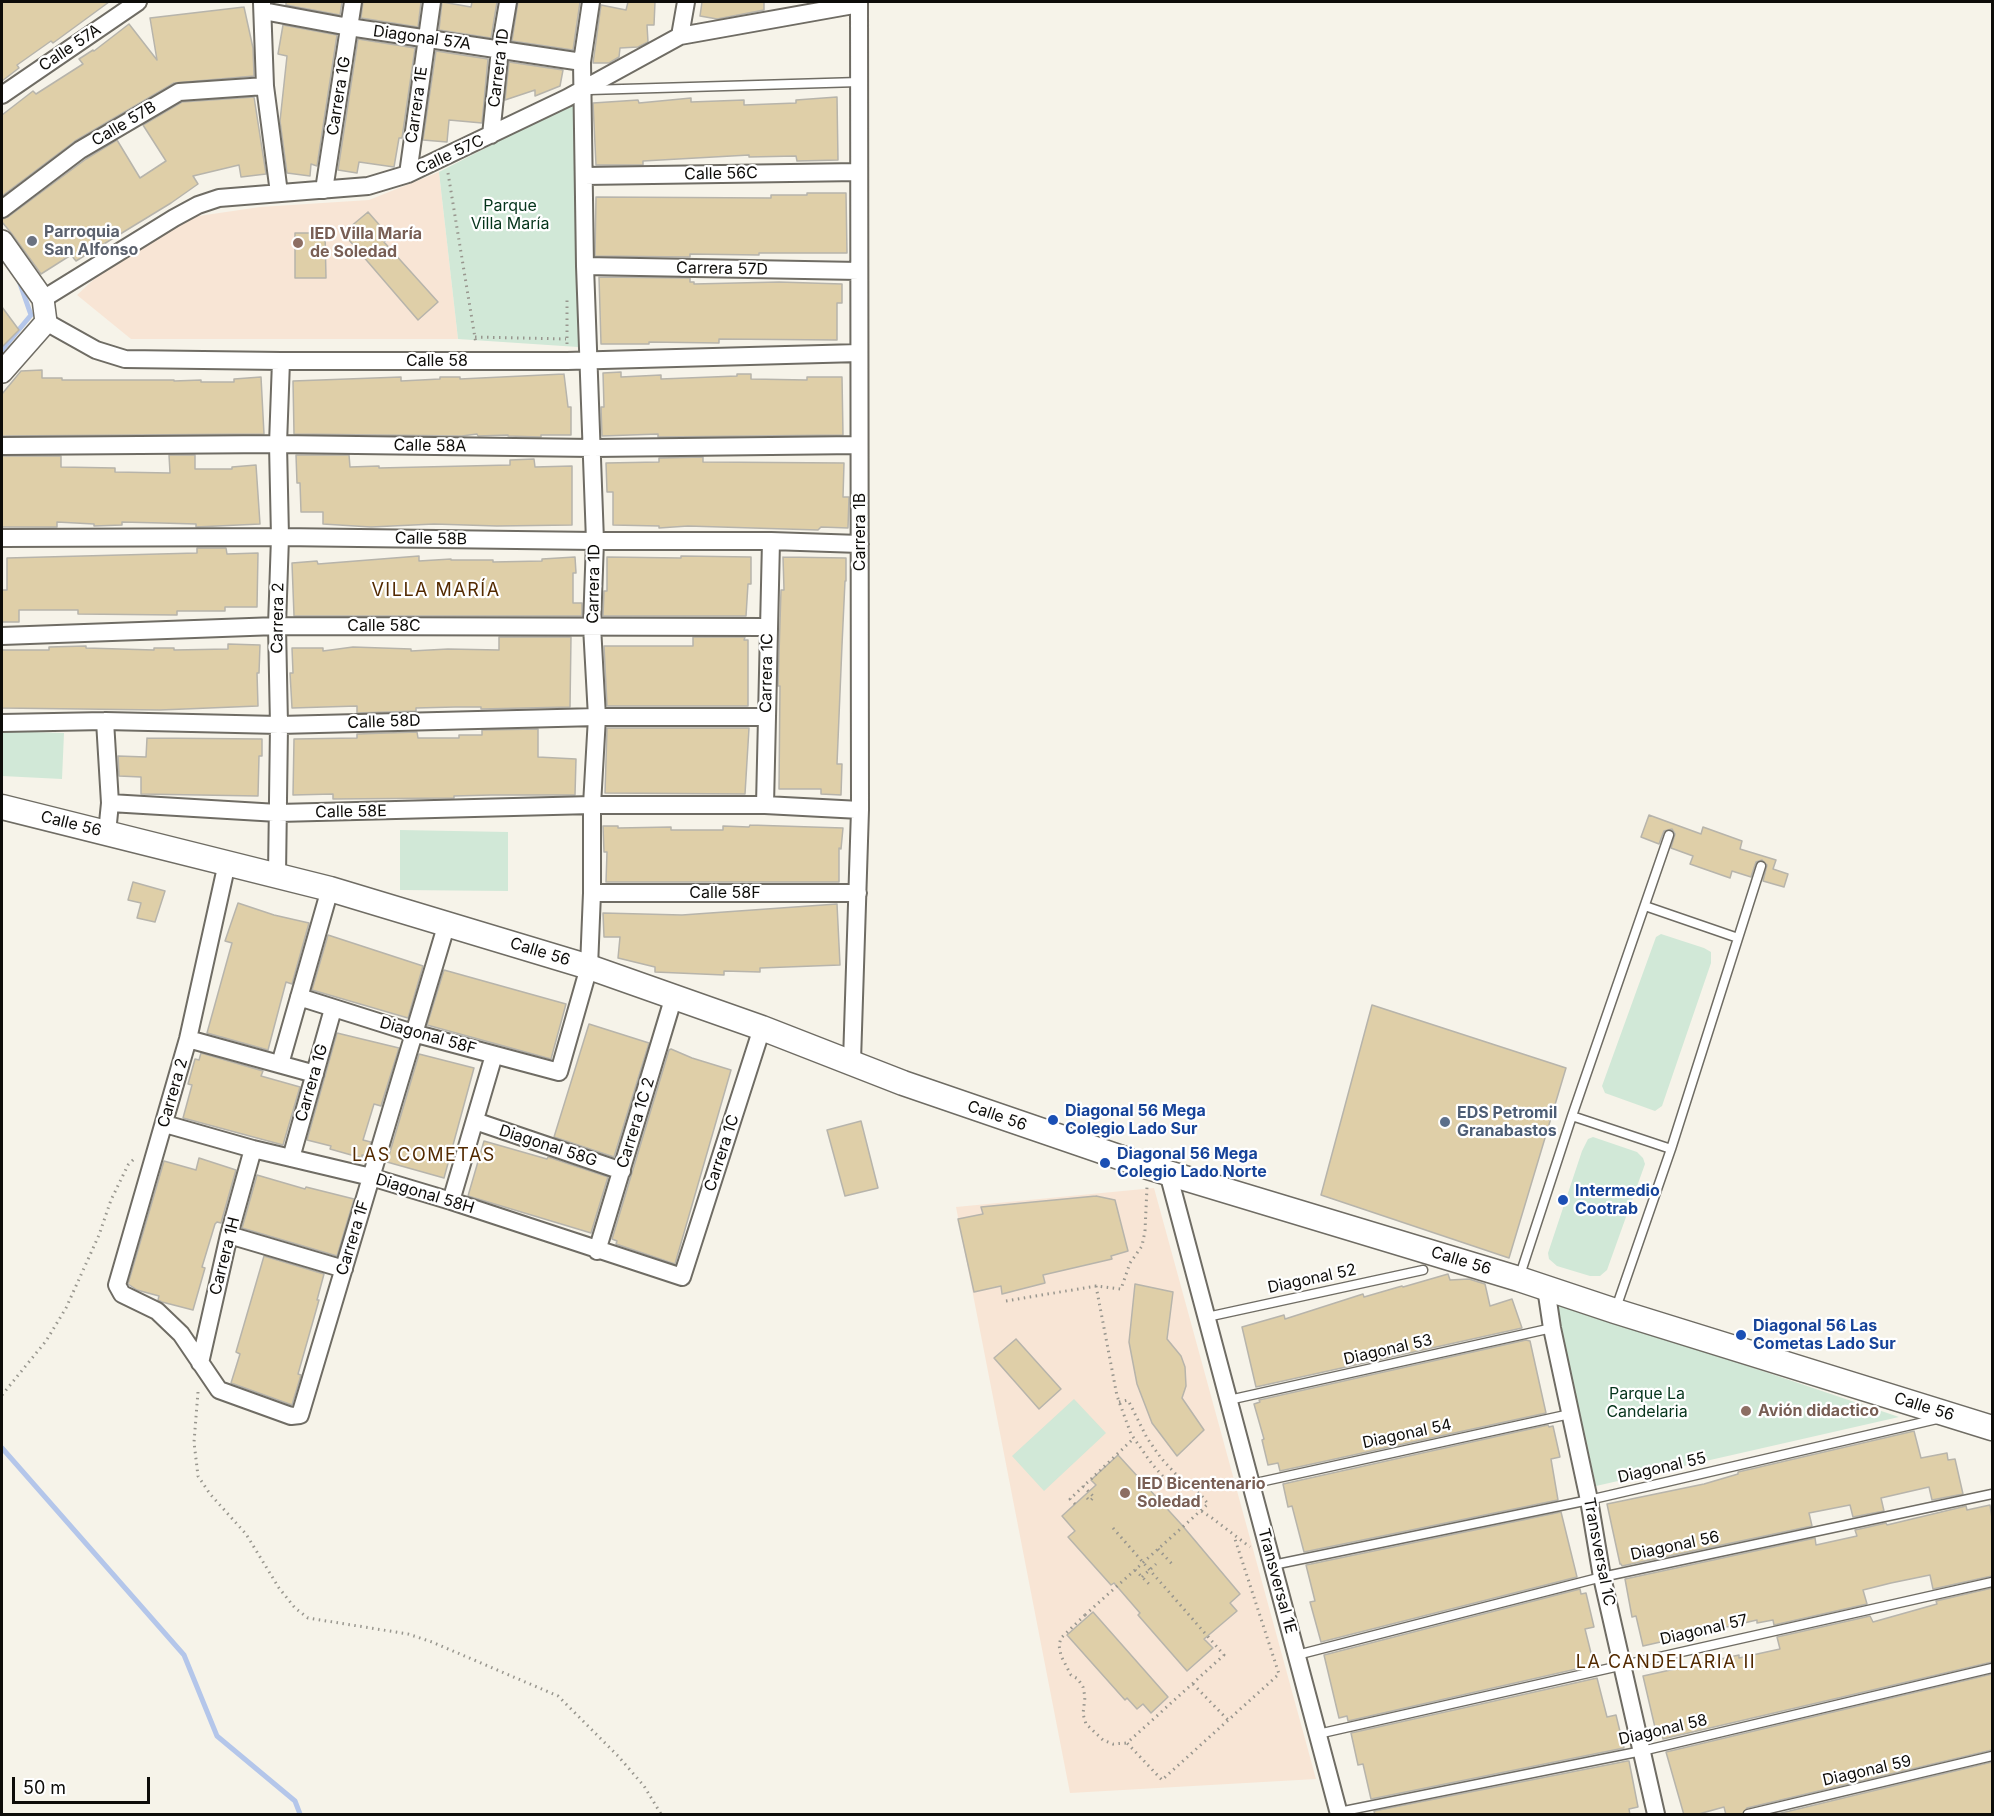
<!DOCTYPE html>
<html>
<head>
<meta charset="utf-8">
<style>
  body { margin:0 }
  #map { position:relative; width:1994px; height:1816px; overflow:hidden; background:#f6f3e9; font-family:Inter,sans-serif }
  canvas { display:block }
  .frame { position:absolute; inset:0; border:3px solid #0d0c09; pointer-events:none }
  .scale { position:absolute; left:12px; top:1777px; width:138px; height:27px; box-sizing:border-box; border:3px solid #0d0c09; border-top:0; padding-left:8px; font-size:18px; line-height:21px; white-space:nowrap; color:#0d0c09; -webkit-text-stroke:4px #fff; paint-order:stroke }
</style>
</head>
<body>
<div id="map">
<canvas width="1994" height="1816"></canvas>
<div class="frame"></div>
<div class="scale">50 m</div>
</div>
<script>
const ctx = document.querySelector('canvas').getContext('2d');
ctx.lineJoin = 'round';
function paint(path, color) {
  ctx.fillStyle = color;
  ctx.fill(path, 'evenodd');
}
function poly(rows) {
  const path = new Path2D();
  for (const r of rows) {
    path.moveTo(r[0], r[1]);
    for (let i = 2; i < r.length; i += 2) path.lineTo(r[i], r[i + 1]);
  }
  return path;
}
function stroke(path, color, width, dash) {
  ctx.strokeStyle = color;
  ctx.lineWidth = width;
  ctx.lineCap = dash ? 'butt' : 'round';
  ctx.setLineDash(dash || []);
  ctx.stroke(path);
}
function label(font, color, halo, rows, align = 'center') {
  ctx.font = font + ' Inter,sans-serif';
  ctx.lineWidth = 4.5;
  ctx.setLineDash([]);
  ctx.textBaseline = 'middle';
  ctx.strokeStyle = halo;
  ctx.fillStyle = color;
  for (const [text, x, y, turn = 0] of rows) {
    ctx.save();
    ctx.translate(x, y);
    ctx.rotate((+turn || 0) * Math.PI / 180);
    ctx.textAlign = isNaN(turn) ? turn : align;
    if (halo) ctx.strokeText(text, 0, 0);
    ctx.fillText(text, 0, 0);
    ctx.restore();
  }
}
const education = poly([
  [439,172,458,339,131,339,77,295,105,269,192,217,260,207,369,200],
  [1154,1188,1316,1779,1070,1793,956,1207]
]);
const green = poly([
  [575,102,578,347,458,339,439,172],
  [2,731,64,733,62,779,2,776],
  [400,830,508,832,508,891,400,890],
  [1661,934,1704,948,1711,952,1711,963,1662,1106,1655,1111,1605,1093,1602,1086,1656,937],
  [1593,1137,1637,1152,1643,1158,1645,1164,1607,1270,1600,1276,1590,1276,1557,1266,1549,1259,1548,1253,1582,1151,1588,1139],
  [1555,1301,1899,1417,1596,1486],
  [1074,1399,1106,1433,1044,1491,1012,1456]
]);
const stream = poly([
  [2,350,31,315,18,278],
  [2,1448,184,1655,217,1736,295,1801,300,1814]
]);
const building = poly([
  [2,2,109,2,53,43,51,41,17,65,19,68,2,81,2,2],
  [286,2,342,2,340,15,286,5,286,2],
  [363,2,421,2,418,27,361,18,363,2],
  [442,2,471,7,472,2,497,2,491,38,439,30,442,2],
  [518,2,580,2,573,50,512,41,518,2],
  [628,2,655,2,654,25,647,25,648,42,638,47,620,48,619,57,609,63,593,63,601,5,626,10,628,2],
  [702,2,764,2,764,10,717,19,700,16,702,2],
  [244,7,253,48,254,76,174,83,75,141,2,196,2,115,33,91,36,94,83,64,79,59,93,50,94,51,129,24,157,60,150,18,244,7],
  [283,25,337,35,317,166,311,164,310,176,287,173,280,121,287,56,278,54,283,25],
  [358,39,415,48,402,138,399,138,394,167,359,162,357,173,338,170,358,39],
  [436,51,488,59,482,123,449,120,447,142,423,140,436,51],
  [509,62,563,70,560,86,535,96,535,90,505,100,509,62],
  [254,97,266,174,241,177,239,165,193,176,198,184,171,203,76,261,71,255,41,274,12,234,2,222,2,219,8,217,86,159,117,140,140,178,166,161,143,125,182,102,254,97],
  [837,97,838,160,797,161,796,156,749,157,749,155,643,161,643,165,596,165,593,103,638,100,639,103,691,98,691,102,744,100,744,105,796,103,796,100,837,97],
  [807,193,846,193,847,253,759,253,759,255,690,254,690,257,595,256,596,197,771,198,771,195,807,195,807,193],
  [368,212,390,237,384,242,438,302,418,320,343,233,368,212],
  [295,233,325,233,326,278,295,278,295,233],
  [599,277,690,278,690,282,694,282,694,284,779,282,842,284,842,303,837,303,837,340,719,339,719,343,649,342,649,344,601,344,599,277],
  [2,307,19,330,2,347,2,307],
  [42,370,42,378,62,378,62,380,174,380,174,381,201,380,201,382,234,382,234,379,261,377,264,434,2,436,2,394,21,371,42,370],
  [621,372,621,377,661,375,661,379,737,376,737,374,751,374,751,379,807,380,807,377,842,377,843,435,658,437,658,434,602,436,601,407,604,407,603,373,621,372],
  [564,374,568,407,571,407,571,435,541,435,541,437,508,436,508,435,478,436,477,434,462,436,294,434,293,381,401,377,401,381,440,379,440,377,460,377,460,379,564,374],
  [169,455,195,455,195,469,232,469,232,467,256,465,260,524,196,527,196,524,161,523,122,522,122,525,94,526,94,524,57,522,57,527,2,527,2,456,61,456,61,467,115,468,115,472,170,473,169,455],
  [296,455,349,455,350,467,379,466,379,468,510,465,510,460,534,459,535,467,572,466,572,525,497,526,434,524,371,527,323,524,323,512,301,512,300,483,297,483,296,455],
  [703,457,703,462,844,463,843,497,849,497,848,528,821,527,818,530,688,526,659,528,659,526,613,525,613,492,607,492,606,463,659,462,659,458,703,457],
  [197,548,226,548,227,554,258,553,257,607,225,607,225,611,177,611,177,615,78,614,78,610,19,610,19,622,2,622,2,590,7,590,7,558,197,553,197,548],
  [419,556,419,561,451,559,451,560,493,560,493,562,542,561,542,559,575,557,576,573,573,573,573,603,582,603,582,616,294,616,292,563,317,561,318,564,419,556],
  [681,556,751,557,751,584,748,584,746,616,603,616,604,591,607,591,607,557,681,558,681,556],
  [783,557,846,558,846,581,845,581,842,645,837,764,842,764,841,795,821,794,821,789,779,789,780,686,778,686,781,590,784,590,783,557],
  [499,637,571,637,570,707,481,709,481,707,455,707,416,708,416,711,357,713,357,706,292,708,290,673,293,673,292,648,323,648,323,651,353,647,411,649,411,651,448,649,499,650,499,637],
  [693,637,745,637,744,640,748,640,748,706,607,706,604,646,693,646,693,637],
  [228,644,260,645,259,673,257,673,258,706,160,710,2,708,2,650,49,650,49,647,86,646,86,648,154,650,154,648,174,648,174,650,228,649,228,644],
  [607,728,749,728,745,794,605,793,607,728],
  [538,729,538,757,576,759,575,795,491,795,454,796,454,798,333,799,333,794,293,795,294,739,357,738,357,734,417,732,418,738,459,738,459,735,482,735,482,730,538,729],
  [147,738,262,739,262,756,259,756,258,796,141,794,141,777,119,776,118,756,146,757,147,738],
  [1649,815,1701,834,1703,827,1742,841,1740,849,1776,860,1773,869,1788,874,1784,887,1763,881,1767,865,1762,860,1756,862,1751,877,1732,871,1730,878,1690,864,1693,856,1671,848,1675,834,1672,829,1664,831,1659,844,1641,837,1649,815],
  [750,825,843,828,841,849,839,848,839,882,606,882,607,852,604,852,603,826,618,826,618,828,671,827,671,830,723,830,723,826,749,827,750,825],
  [133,882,165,891,155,922,137,918,141,903,128,900,133,882],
  [238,903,274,915,309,923,292,984,286,982,268,1050,207,1033,232,943,225,941,238,903],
  [837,904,840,965,760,968,760,972,724,971,724,975,655,972,655,967,618,958,620,937,604,937,603,913,682,915,837,904],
  [328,935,423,966,408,1018,312,990,328,935],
  [444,970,566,1004,551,1059,427,1025,444,970],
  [1372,1005,1566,1068,1509,1258,1321,1195,1372,1005],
  [589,1024,649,1043,614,1157,554,1137,589,1024],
  [337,1033,399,1048,381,1106,374,1104,363,1140,371,1142,366,1156,362,1155,362,1158,330,1149,331,1146,307,1140,337,1033],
  [671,1049,692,1058,731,1070,675,1264,616,1244,617,1241,612,1239,669,1050,671,1049],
  [201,1053,263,1071,261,1076,300,1087,283,1145,183,1118,192,1085,188,1084,195,1059,199,1060,201,1053],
  [419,1054,474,1068,444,1178,387,1162,419,1054],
  [861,1121,878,1188,845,1196,827,1130,861,1121],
  [484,1141,547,1159,548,1157,608,1177,591,1233,468,1196,484,1141],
  [199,1158,236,1170,221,1223,217,1222,215,1224,202,1267,205,1268,193,1310,162,1302,158,1300,159,1296,137,1290,128,1284,164,1161,196,1170,199,1158],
  [257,1175,305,1189,306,1187,354,1199,337,1256,242,1228,257,1175],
  [1096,1196,1115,1200,1128,1251,1111,1256,1112,1259,1043,1275,1045,1283,1002,1294,1001,1286,974,1292,958,1219,983,1214,981,1207,1096,1196],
  [264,1256,324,1274,317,1300,319,1300,298,1374,301,1375,292,1405,231,1383,240,1354,236,1352,264,1256],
  [1448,1274,1450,1280,1469,1279,1485,1284,1490,1306,1512,1299,1522,1328,1256,1387,1242,1327,1284,1315,1285,1319,1363,1294,1364,1297,1402,1286,1403,1287,1448,1274],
  [1135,1284,1173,1292,1167,1339,1181,1356,1185,1367,1186,1386,1182,1398,1204,1430,1177,1456,1152,1423,1137,1384,1129,1342,1135,1284],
  [1016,1339,1061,1389,1039,1409,994,1358,1016,1339],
  [1526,1340,1530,1341,1546,1413,1280,1471,1278,1463,1268,1465,1262,1440,1264,1439,1254,1404,1260,1402,1259,1400,1526,1340],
  [1548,1425,1549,1427,1553,1426,1560,1457,1551,1459,1558,1500,1304,1552,1292,1506,1288,1507,1283,1484,1548,1425],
  [1914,1431,1921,1458,1947,1453,1948,1460,1955,1459,1963,1494,1932,1500,1929,1487,1881,1498,1884,1511,1853,1517,1850,1505,1809,1513,1812,1526,1622,1566,1621,1564,1620,1564,1607,1504,1704,1484,1738,1474,1738,1472,1914,1431],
  [1118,1455,1181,1524,1240,1594,1230,1603,1237,1611,1204,1639,1213,1648,1187,1671,1138,1615,1140,1613,1114,1583,1111,1585,1068,1537,1075,1531,1062,1516,1096,1485,1091,1480,1118,1455],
  [1990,1505,1992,1518,1992,1576,1933,1589,1930,1575,1891,1583,1863,1590,1867,1604,1774,1625,1773,1620,1757,1623,1757,1620,1643,1646,1636,1616,1632,1617,1625,1579,1815,1538,1816,1545,1857,1536,1855,1530,1886,1523,1887,1525,1966,1506,1967,1510,1990,1505],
  [1561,1512,1577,1577,1321,1642,1310,1602,1315,1601,1306,1565,1561,1512],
  [1992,1588,1992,1662,1663,1739,1662,1735,1657,1736,1643,1676,1739,1655,1739,1658,1780,1649,1777,1637,1870,1616,1873,1622,1937,1604,1936,1601,1992,1588],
  [1580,1589,1581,1594,1586,1593,1594,1627,1585,1629,1594,1665,1348,1721,1347,1716,1339,1718,1324,1655,1580,1589],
  [1093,1612,1168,1697,1151,1713,1143,1704,1137,1709,1127,1698,1125,1700,1067,1635,1093,1612],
  [1992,1674,1992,1750,1747,1808,1742,1815,1726,1815,1724,1807,1695,1815,1684,1815,1666,1752,1992,1674],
  [1597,1678,1607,1717,1616,1715,1624,1748,1371,1799,1363,1764,1358,1765,1351,1733,1597,1678],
  [1627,1761,1629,1761,1638,1807,1629,1809,1630,1815,1375,1815,1374,1811,1627,1761],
  [1992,1762,1992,1815,1773,1815,1992,1762]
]);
const path = poly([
  [448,173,476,344],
  [475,337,566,339],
  [567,344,567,296],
  [1096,1286,1117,1396,1131,1434,1152,1464,1182,1498,1212,1518,1250,1547],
  [1006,1301,1096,1286,1121,1289,1130,1263,1142,1246,1145,1231,1147,1187],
  [198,1392,194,1442,198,1476,210,1494,246,1534,279,1588,295,1608,308,1618,408,1634,432,1642,558,1696,618,1756,644,1786,661,1814],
  [2,1395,46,1341,66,1308,99,1235,111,1200,128,1165,134,1159],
  [1119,1402,1128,1400],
  [1083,1486,1094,1497,1090,1501,1087,1498],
  [1075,1504,1070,1499,1133,1439],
  [1113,1528,1224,1655,1127,1743,1162,1780,1279,1674,1234,1536],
  [1158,1549,1173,1565],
  [1135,1570,1151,1586],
  [1142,1577,1156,1564],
  [1085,1615,1061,1638,1059,1645,1061,1656,1071,1675,1078,1679,1083,1687,1085,1697,1083,1714,1086,1724,1103,1740,1113,1744,1127,1743],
  [1193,1684,1228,1720]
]);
const service = poly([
  [589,90,859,82],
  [1645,906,1738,938],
  [1572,1116,1671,1149],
  [1519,1278,1572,1116,1669,835],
  [1616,1308,1671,1149,1761,866],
  [1207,1317,1423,1270],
  [1229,1400,1552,1328],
  [1251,1484,1570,1414],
  [1273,1565,1589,1500,1937,1419],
  [1297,1655,1602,1577,1992,1494],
  [1318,1734,1992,1582],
  [1339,1812,1642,1751,1992,1668],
  [1748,1814,1992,1756]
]);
const minor = poly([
  [262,3,265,86,279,193],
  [263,11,349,27,582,62],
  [680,36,686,2],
  [2,95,138,2],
  [491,135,500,49,508,2],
  [408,174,432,2],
  [584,176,859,172],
  [324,190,353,2],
  [2,209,80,150,179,92,265,86],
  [585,266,859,271],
  [43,299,174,218,198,205,219,198,368,186,408,174,567,98,680,36,859,4],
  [46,322,96,350,125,359,281,361,567,361,859,353],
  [2,446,278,444,593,448,859,445],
  [2,538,280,537,595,541,771,541,860,544],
  [2,636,277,626,768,627],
  [105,721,110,803,107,833],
  [2,723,105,721,279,725,597,717,766,717],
  [110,803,278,813,592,805,765,805,860,810],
  [765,805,771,541],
  [227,863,188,1039,117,1285,122,1294,157,1311,181,1334,219,1390,291,1416,300,1415,447,923],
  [277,875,279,725,277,626,280,537,278,444,281,361],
  [592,893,858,893],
  [299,997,413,1033,559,1072,589,967,592,893,592,805,597,717,592,626,595,541,585,266,582,62,591,2],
  [188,1039,315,1074],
  [852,1061,860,810,859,2],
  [280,1064,330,889],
  [475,1121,622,1171],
  [165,1124,253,1149,371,1177,451,1201,682,1277,762,1028],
  [291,1158,333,1009],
  [1168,1173,1339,1814],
  [451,1201,494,1055],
  [229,1235,344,1269],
  [597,1251,674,996],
  [1546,1288,1552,1328,1589,1500,1602,1577,1656,1814],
  [200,1363,229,1235,253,1149]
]);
const tertiary = poly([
  [2,241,43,299,46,322,2,372]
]);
const secondary = poly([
  [2,807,330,889,589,967,762,1028,903,1083,1148,1167,1519,1279,1615,1311,1992,1428]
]);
const pathBridge = poly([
  [1085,1615,1208,1504,1201,1495,1183,1482,1161,1458,1147,1438,1128,1400]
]);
const markers = [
  [32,241,6,"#6b7280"],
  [298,243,6,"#8d6e63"],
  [1053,1120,6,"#1a4fb4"],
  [1445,1122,6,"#5c6f8a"],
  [1105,1163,6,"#1a4fb4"],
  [1563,1200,6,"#1a4fb4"],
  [1741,1335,6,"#1a4fb4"],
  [1746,1411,6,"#8d6e63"],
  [1125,1493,6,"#8d6e63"]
];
const streetNames = [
  ["Diagonal 57A",422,38,8],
  ["Calle 57A",70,48,-34],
  ["Carrera 1D",499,68,-83],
  ["Carrera 1G",339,96,-81],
  ["Carrera 1E",417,105,-82],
  ["Calle 57B",124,124,-31],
  ["Calle 57C",450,155,-25],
  ["Calle 56C",721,174,-1],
  ["Carrera 57D",722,269,1],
  ["Calle 58",437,361],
  ["Calle 58A",430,446,1],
  ["Carrera 1B",860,532,-90],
  ["Calle 58B",431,539,1],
  ["Carrera 1D",594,584,-89],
  ["Carrera 2",278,618,-89],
  ["Calle 58C",384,626],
  ["Carrera 1C",767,673,-89],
  ["Calle 58D",384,722,-2],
  ["Calle 58E",351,812,-1],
  ["Calle 56",71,824,14],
  ["Calle 58F",725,893],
  ["Calle 56",540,952,17],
  ["Diagonal 58F",428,1036,16],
  ["Carrera 1G",312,1083,-74],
  ["Carrera 2",173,1093,-74],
  ["Calle 56",997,1116,19],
  ["Carrera 1C 2",636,1123,-73],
  ["Diagonal 58G",548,1146,18],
  ["Carrera 1C",722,1153,-72],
  ["Diagonal 58H",425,1194,17],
  ["Carrera 1F",353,1238,-73],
  ["Carrera 1H",225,1256,-76],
  ["Calle 56",1461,1261,17],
  ["Diagonal 52",1312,1279,-12],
  ["Diagonal 53",1388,1350,-13],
  ["Calle 56",1924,1407,17],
  ["Diagonal 54",1407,1434,-12],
  ["Diagonal 55",1662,1468,-13],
  ["Diagonal 56",1675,1546,-12],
  ["Transversal 1C",1599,1552,79],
  ["Transversal 1E",1277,1581,75],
  ["Diagonal 57",1704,1630,-13],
  ["Diagonal 58",1663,1730,-13],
  ["Diagonal 59",1867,1771,-13]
];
const parkNames = [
  ["Parque",510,206],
  ["Villa María",510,224],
  ["Parque La",1647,1394],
  ["Candelaria",1647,1412]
];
const worshipNames = [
  ["Parroquia",44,232],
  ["San Alfonso",44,250]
];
const educationNames = [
  ["IED Villa María",310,234],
  ["de Soledad",310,252],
  ["Avión didactico",1758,1411],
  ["IED Bicentenario",1137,1484],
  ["Soledad",1137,1502]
];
const transitNames = [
  ["Diagonal 56 Mega",1065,1111],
  ["Colegio Lado Sur",1065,1129],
  ["Diagonal 56 Mega",1117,1154],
  ["Colegio Lado Norte",1117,1172],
  ["Intermedio",1575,1191],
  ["Cootrab",1575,1209],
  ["Diagonal 56 Las",1753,1326],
  ["Cometas Lado Sur",1753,1344]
];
const serviceNames = [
  ["EDS Petromil",1457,1113],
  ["Granabastos",1457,1131]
];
const neighbourhoodNames = [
  ["VILLA MARÍA",436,591],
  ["LAS COMETAS",424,1156],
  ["LA CANDELARIA II",1666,1663]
];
paint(education, '#f8e5d5');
paint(green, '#d1e8d7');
stroke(stream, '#b4c6ea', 5);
paint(building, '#dfcfa8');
stroke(building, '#b7b4ab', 1.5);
stroke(service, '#6f6c64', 11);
stroke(minor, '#6f6c64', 20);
stroke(tertiary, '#6f6c64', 24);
stroke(secondary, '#6f6c64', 27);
stroke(path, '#98968e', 3, [1.5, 4.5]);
stroke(service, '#fff', 8);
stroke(minor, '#fff', 16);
stroke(tertiary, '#fff', 21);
stroke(secondary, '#fff', 24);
stroke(pathBridge, '#98968e', 3, [1.5, 4.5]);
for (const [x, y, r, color] of markers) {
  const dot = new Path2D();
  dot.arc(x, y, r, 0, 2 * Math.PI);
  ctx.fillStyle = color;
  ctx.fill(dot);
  stroke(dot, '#fff', 2);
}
label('16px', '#0d0c09', '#fff', streetNames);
label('16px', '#05341b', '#fff', parkNames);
label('bold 16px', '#5b616d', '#fff', worshipNames, 'left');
label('bold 16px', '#785e54', '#fff', educationNames, 'left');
label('bold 16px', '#164399', '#fff', transitNames, 'left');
label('bold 16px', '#4e5e75', '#fff', serviceNames, 'left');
ctx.letterSpacing = '1.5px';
label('18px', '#532a00', '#fff', neighbourhoodNames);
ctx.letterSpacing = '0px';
</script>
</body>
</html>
